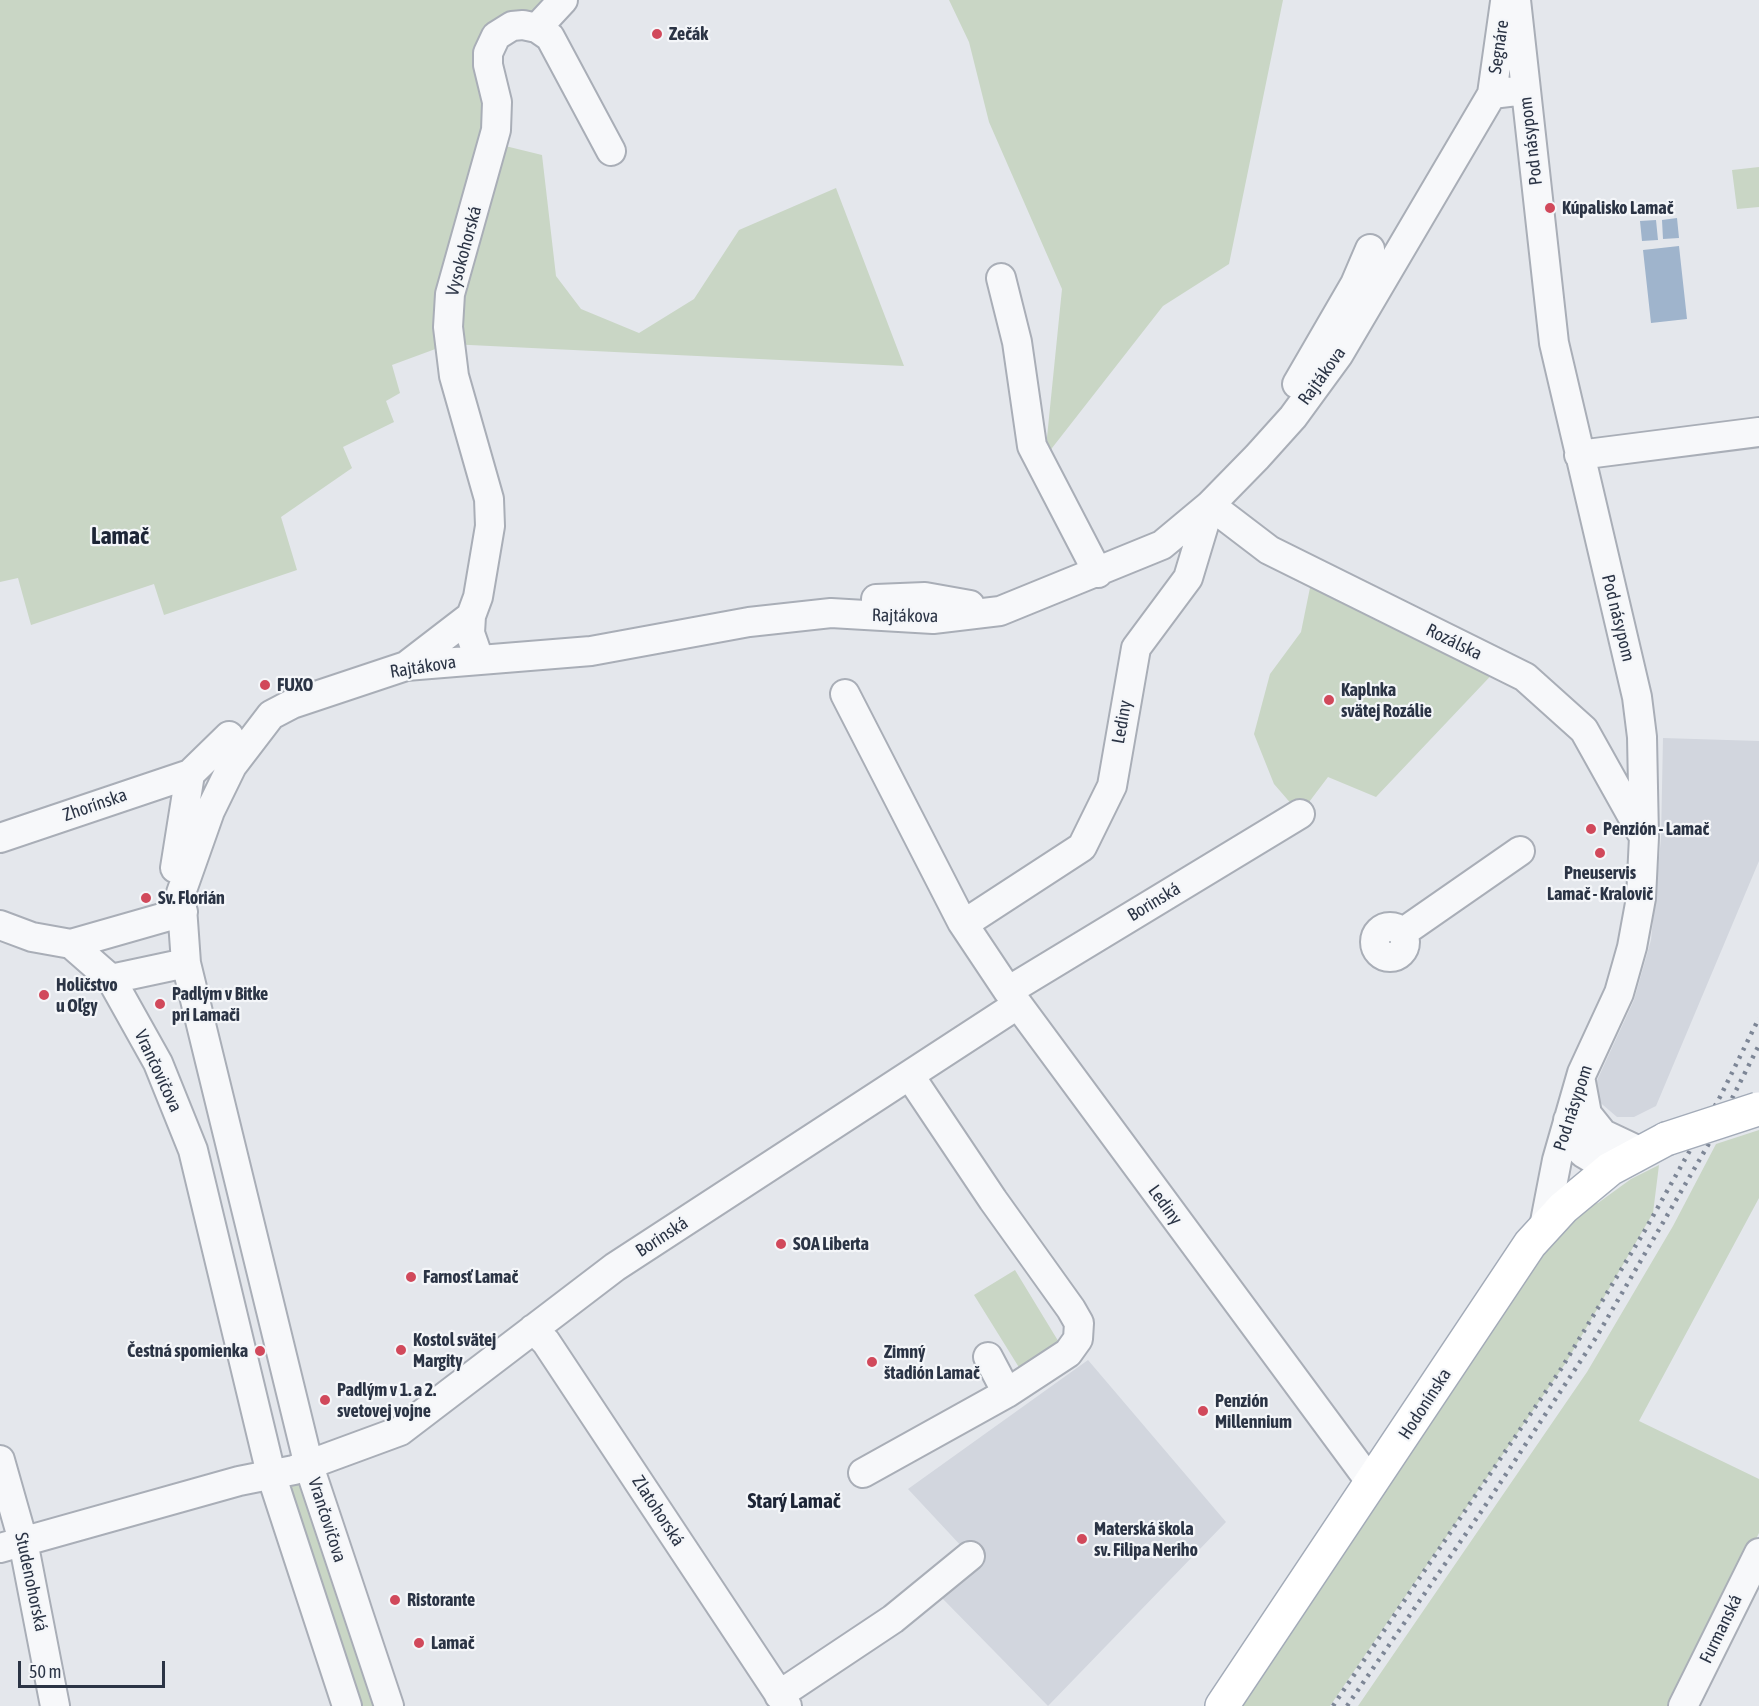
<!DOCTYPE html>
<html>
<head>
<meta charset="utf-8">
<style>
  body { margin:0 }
  #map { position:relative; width:1759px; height:1706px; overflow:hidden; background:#e4e7ec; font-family:"Asap Condensed",sans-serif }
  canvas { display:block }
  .scale { position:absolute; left:18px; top:1661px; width:147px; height:27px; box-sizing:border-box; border:3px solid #2b3445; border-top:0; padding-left:8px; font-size:18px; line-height:21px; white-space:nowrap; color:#2b3445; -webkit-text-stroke:4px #f4f6f9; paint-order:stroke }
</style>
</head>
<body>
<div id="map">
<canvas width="1759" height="1706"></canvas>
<div class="scale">50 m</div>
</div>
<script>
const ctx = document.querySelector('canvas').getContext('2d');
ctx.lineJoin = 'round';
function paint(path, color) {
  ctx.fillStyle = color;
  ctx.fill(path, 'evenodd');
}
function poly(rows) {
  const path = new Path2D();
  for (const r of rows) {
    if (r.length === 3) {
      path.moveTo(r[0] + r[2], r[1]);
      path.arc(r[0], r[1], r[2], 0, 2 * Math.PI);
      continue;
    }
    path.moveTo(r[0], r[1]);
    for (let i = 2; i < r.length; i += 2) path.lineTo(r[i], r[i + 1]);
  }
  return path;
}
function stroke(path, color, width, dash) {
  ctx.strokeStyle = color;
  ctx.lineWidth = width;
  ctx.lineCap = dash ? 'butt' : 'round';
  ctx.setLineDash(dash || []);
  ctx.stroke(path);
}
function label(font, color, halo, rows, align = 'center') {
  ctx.font = font + ' "Asap Condensed",sans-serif';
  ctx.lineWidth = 4.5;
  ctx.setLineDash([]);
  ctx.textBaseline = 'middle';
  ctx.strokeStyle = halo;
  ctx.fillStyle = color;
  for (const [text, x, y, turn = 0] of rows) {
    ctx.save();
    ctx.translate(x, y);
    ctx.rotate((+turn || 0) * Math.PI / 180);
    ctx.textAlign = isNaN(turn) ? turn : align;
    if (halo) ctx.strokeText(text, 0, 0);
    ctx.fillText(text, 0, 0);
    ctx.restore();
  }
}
const built = poly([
  [1663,738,1759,741,1759,861,1656,1106,1634,1117,1617,1117,1596,1099,1594,1087,1634,1000,1651,940,1661,838],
  [1088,1360,1226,1522,1048,1706,941,1597,977,1563,908,1489]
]);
const green = poly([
  [0,0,563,0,503,31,493,143,542,155,556,276,581,309,639,333,694,299,739,230,836,188,904,366,449,344,392,365,400,393,386,401,394,422,343,447,352,468,281,517,297,570,164,615,154,584,31,625,18,578,0,582],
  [949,0,1283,0,1229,264,1163,306,1045,457,1062,289,989,122,969,42],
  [1759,167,1759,207,1737,209,1732,170],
  [1313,573,1501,665,1376,797,1328,777,1300,814,1274,784,1254,734,1270,674,1301,632],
  [1759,1130,1759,1198,1639,1421,1759,1479,1759,1533,1673,1706,1358,1706,1587,1372,1673,1226,1716,1144],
  [1659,1165,1653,1213,1567,1361,1330,1706,1222,1706,1563,1208,1598,1203,1631,1179],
  [1015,1270,1060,1344,1020,1369,974,1295],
  [309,1466,389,1706,347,1706,271,1474]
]);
const water = poly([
  [1677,218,1679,238,1663,239,1662,220],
  [1656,220,1658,240,1642,241,1640,221],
  [1679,246,1687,319,1651,323,1643,250]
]);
const minor = poly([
  [1516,0,1554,343,1637,697,1642,737,1644,837,1641,898,1632,947,1619,993,1582,1073,1557,1160,1544,1227],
  [537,28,563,0],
  [1492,94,1505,2],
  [1001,278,1017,342,1032,446,1098,573],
  [1297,384,1355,284,1370,249],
  [1579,455,1759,432],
  [876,599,925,597,970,605],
  [479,659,470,633,471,616,478,597,490,526,489,499,454,376,448,327,450,294,496,130,497,102,488,65,488,53,496,36,512,26,523,25,537,28,550,37,611,151],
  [406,666,471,616],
  [845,694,962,922,1008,991,1372,1484],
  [0,838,190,774],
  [175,868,190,774,229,736],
  [962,922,973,918,1082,847,1112,786,1136,648,1188,578,1210,505,1269,550,1525,677,1584,730,1641,832],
  [0,925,32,937,71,944,183,912],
  [1390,942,15],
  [1402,933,1520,851],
  [71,944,111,979,158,1063,193,1150,271,1474,347,1706],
  [111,979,186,963],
  [1008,991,1300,814],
  [1581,1082,1587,1114,1603,1134,1639,1151],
  [1568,1120,1583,1153,1610,1169],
  [533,1329,546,1342,787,1706],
  [988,1357,1007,1393],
  [0,1460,23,1541,55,1706],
  [863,1473,1007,1393,1068,1353,1078,1339,1079,1323,1071,1309,993,1200,910,1076],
  [0,1548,239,1481,294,1470,400,1431,615,1267,1017,1005],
  [779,1695,893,1619,970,1556],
  [389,1706,309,1466,186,963,181,893,210,811,232,766,271,715,292,704,406,666,591,651,749,622,831,613,933,619,1000,611,1162,545,1210,505,1257,457,1293,417,1339,354,1492,94,1525,90],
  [1683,1706,1759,1553]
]);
const major = poly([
  [1222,1706,1530,1244,1563,1208,1610,1169,1666,1139]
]);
const rail = poly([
  [1333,1706,1561,1369,1644,1232,1720,1097,1759,1018],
  [1347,1706,1483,1509,1597,1336,1711,1140,1759,1045]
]);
const majorBridge = poly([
  [1666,1139,1758,1109]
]);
const markers = [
  [657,34,6,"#d1495b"],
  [1550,208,6,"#d1495b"],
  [265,685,6,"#d1495b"],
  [1329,700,6,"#d1495b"],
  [1591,829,6,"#d1495b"],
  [1600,853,6,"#d1495b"],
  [146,898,6,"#d1495b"],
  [44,995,6,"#d1495b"],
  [160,1004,6,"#d1495b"],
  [781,1244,6,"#d1495b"],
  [411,1277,6,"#d1495b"],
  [401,1350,6,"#d1495b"],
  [260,1351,6,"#d1495b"],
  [872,1362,6,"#d1495b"],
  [325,1400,6,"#d1495b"],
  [1203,1411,6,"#d1495b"],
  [1082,1539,6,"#d1495b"],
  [395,1600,6,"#d1495b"],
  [419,1643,6,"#d1495b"]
];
const poiNames = [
  ["Zečák",669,34],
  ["Kúpalisko Lamač",1562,208],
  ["FUXO",277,685],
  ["Kaplnka",1341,690],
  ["svätej Rozálie",1341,711],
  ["Penzión - Lamač",1603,829],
  ["Pneuservis",1600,873,"center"],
  ["Lamač - Kralovič",1600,894,"center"],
  ["Sv. Florián",158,898],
  ["Holičstvo",56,985],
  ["u Oľgy",56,1006],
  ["Padlým v Bitke",172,994],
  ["pri Lamači",172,1015],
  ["SOA Liberta",793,1244],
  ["Farnosť Lamač",423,1277],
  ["Kostol svätej",413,1340],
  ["Margity",413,1361],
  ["Čestná spomienka",248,1351,"right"],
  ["Zimný",884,1352],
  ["štadión Lamač",884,1373],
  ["Padlým v 1. a 2.",337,1390],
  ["svetovej vojne",337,1411],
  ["Penzión",1215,1401],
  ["Millennium",1215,1422],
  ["Materská škola",1094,1529],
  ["sv. Filipa Neriho",1094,1550],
  ["Ristorante",407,1600],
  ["Lamač",431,1643]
];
const streetNames = [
  ["Segnáre",1499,47,-82],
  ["Pod násypom",1531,141,-97],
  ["Vysokohorská",464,251,-75],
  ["Rajtákova",1322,376,-54],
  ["Rajtákova",905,616,1],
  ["Pod násypom",1618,618,76],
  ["Rozálska",1454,642,26],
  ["Rajtákova",423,667,-9],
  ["Lediny",1122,722,-80],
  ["Zhorínska",95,805,-19],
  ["Borinská",1154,902,-31],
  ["Vrančovičova",158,1071,65],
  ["Pod násypom",1573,1108,-72],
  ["Lediny",1165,1205,54],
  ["Borinská",662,1237,-33],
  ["Hodonínska",1425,1404,-57],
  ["Zlatohorská",658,1511,57],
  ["Vrančovičova",327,1520,72],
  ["Studenohorská",31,1582,78],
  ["Furmanská",1721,1629,-64]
];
const quarterNames = [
  ["Starý Lamač",794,1501]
];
const districtNames = [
  ["Lamač",120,536]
];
paint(built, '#d2d6de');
paint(green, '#c9d6c5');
paint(water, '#9fb4cc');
stroke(minor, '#a9aeb7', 32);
stroke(major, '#a3abb8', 36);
stroke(minor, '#f7f8fa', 28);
stroke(major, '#fff', 33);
stroke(rail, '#7d8696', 4.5, [3, 6]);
stroke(majorBridge, '#a3abb8', 36, []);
stroke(majorBridge, '#fff', 33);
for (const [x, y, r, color] of markers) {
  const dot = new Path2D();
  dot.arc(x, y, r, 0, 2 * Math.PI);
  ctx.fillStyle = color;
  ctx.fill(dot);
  stroke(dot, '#f4f6f9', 2);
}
label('bold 18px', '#2b3445', '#f4f6f9', poiNames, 'left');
label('18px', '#2b3445', '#f4f6f9', streetNames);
label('bold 21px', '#1d2536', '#f4f6f9', quarterNames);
label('bold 24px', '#1d2536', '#f4f6f9', districtNames);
</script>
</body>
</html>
